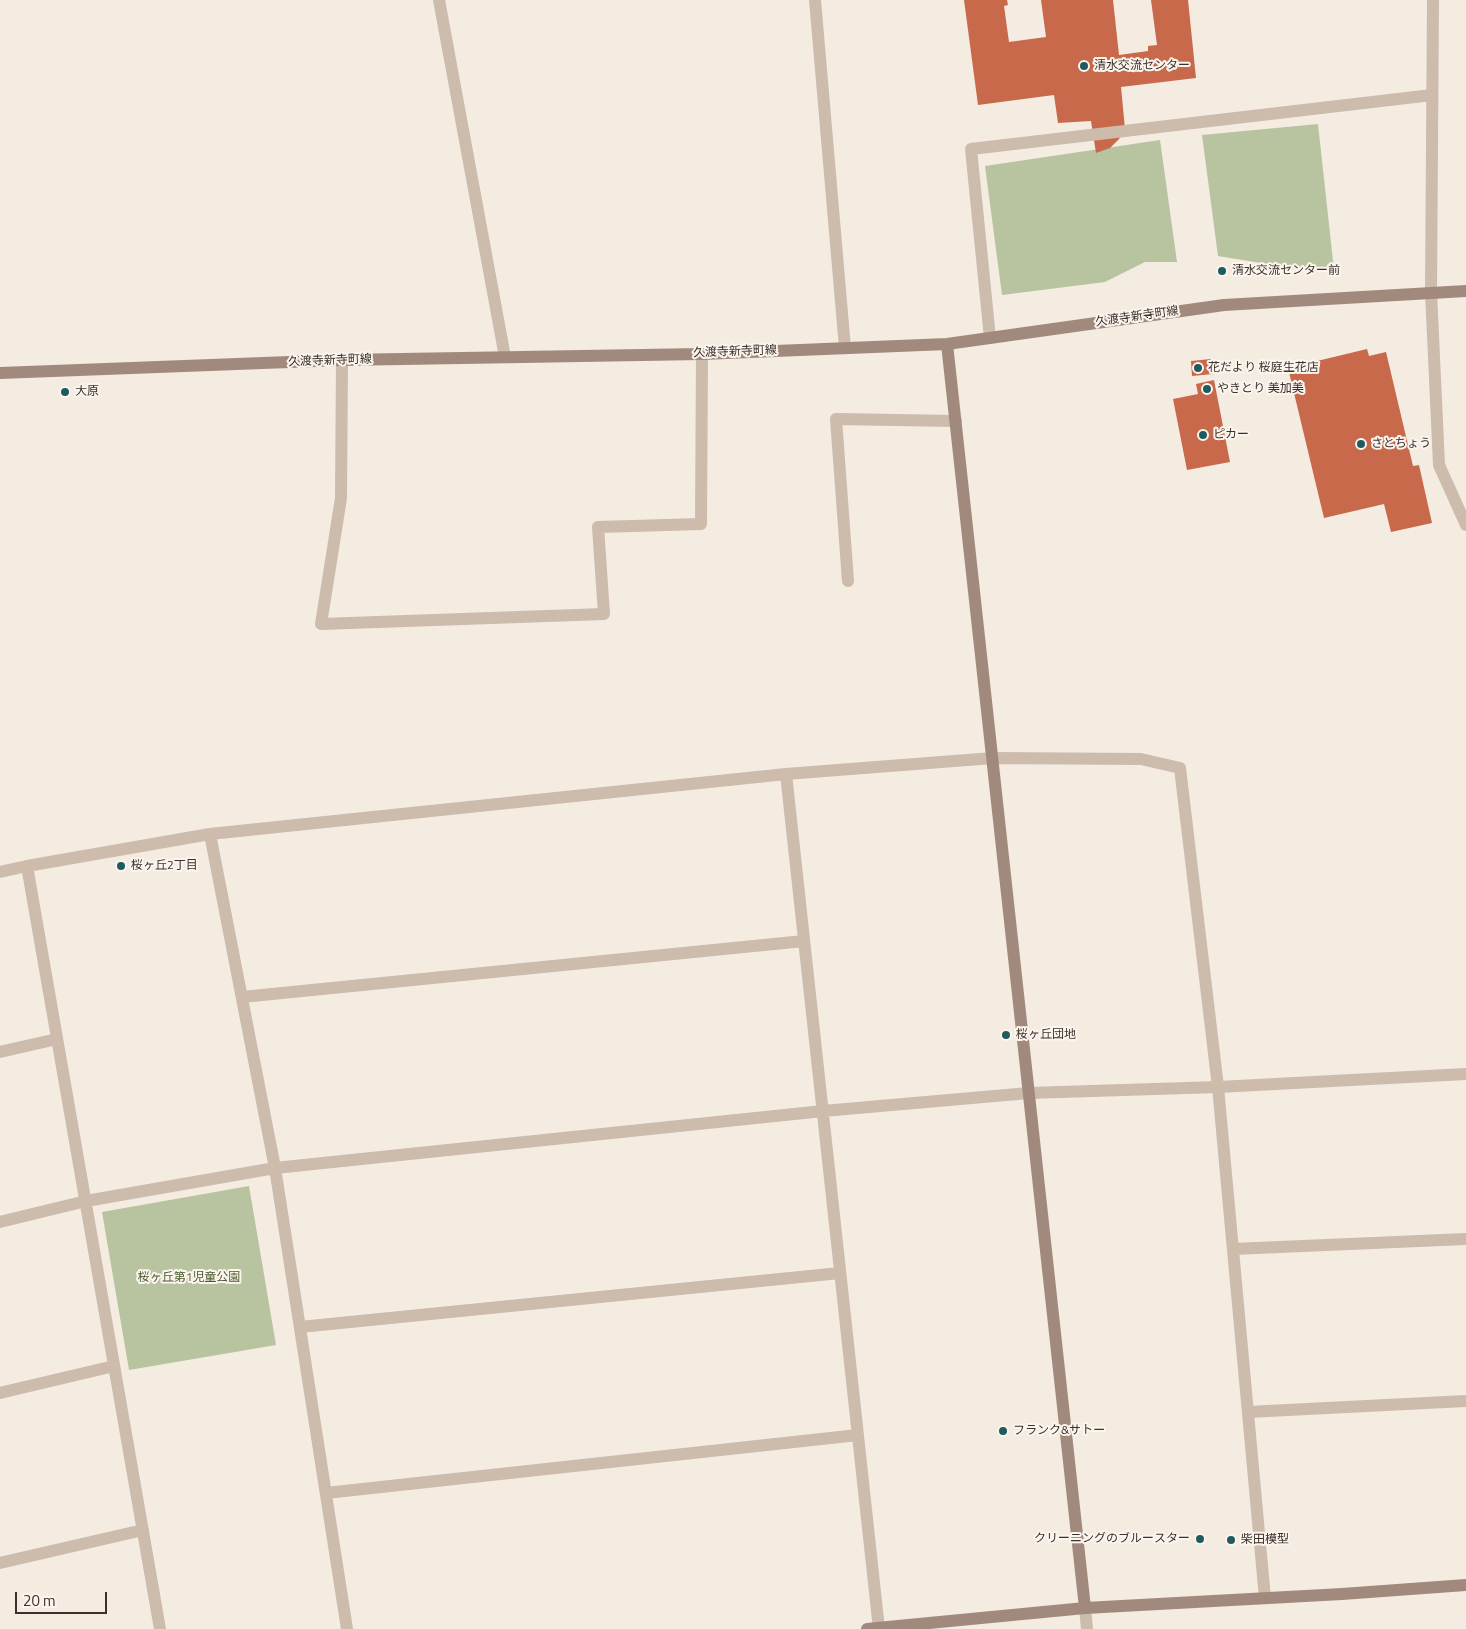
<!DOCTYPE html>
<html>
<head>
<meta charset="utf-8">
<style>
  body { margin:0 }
  #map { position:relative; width:1466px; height:1629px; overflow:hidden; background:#f4ebe1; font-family:"Titillium Web",sans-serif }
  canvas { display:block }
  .scale { position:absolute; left:15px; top:1592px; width:92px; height:22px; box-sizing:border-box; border:2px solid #3b302b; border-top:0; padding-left:6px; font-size:15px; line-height:18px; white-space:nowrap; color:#3b302b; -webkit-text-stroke:4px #fbf5ee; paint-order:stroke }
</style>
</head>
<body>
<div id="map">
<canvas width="1466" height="1629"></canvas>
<div class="scale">20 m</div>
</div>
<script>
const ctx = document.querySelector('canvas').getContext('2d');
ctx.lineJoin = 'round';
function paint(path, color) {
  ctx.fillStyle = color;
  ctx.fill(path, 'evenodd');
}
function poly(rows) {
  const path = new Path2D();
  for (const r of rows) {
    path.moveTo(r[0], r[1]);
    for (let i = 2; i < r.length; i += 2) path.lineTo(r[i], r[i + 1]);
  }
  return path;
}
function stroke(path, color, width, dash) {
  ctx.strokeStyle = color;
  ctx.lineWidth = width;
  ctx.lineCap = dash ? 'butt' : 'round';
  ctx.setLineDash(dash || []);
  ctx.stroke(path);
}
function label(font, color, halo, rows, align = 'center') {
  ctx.font = font + ' "Titillium Web","Noto Sans JP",sans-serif';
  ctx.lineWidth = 4;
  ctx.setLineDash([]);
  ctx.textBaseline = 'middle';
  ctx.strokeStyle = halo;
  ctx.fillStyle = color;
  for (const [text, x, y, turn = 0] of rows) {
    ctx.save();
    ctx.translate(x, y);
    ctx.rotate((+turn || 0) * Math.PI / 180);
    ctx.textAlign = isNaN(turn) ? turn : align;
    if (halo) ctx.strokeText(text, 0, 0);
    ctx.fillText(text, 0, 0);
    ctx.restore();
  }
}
const green = poly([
  [1318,124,1334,270,1310,271,1218,256,1202,135],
  [1160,140,1177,262,1145,262,1105,282,1002,295,985,166],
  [249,1186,276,1345,129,1370,102,1212]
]);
const building = poly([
  [964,0,1007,0,1008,5,1004,6,1009,42,1046,37,1041,0,1113,0,1119,55,1148,51,1148,46,1157,45,1151,0,1188,0,1196,78,1121,87,1125,129,1119,139,1110,148,1096,153,1091,121,1058,123,1054,95,978,105],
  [1367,349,1369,356,1386,352,1413,466,1419,465,1432,523,1391,532,1384,504,1324,518,1288,368],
  [1211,359,1213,374,1192,376,1191,361],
  [1214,380,1230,462,1187,470,1173,399,1198,394,1196,384]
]);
const lane = poly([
  [990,338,971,149,1432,95]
]);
const street = poly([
  [439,0,505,357],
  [815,0,845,348],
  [1433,0,1431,292,1439,465,1466,525],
  [342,360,341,498,321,624,604,614,598,527,701,524,702,354],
  [848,581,836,419,956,421],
  [786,774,879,1629],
  [210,834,275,1168,347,1629],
  [27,866,160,1629],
  [0,872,27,866,210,834,786,774,993,758,1141,759,1180,768,1218,1087,1265,1598],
  [242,997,804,941],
  [0,1052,57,1039],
  [0,1222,86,1201,275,1168,823,1111,1029,1093,1218,1087,1466,1074],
  [1233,1249,1466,1239],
  [300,1327,840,1273],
  [0,1393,114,1366],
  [1248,1412,1466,1401],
  [326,1493,858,1435],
  [0,1563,143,1530],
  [1085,1608,1087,1629]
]);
const secondary = poly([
  [947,344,1085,1608],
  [0,373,342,360,702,354,947,344,1224,305,1466,291],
  [867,1629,1085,1608,1342,1594,1466,1585]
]);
const markers = [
  [1084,66,5,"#1f5a5e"],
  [1222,271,5,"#1f5a5e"],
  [1198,368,5,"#1f5a5e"],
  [1207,389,5,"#1f5a5e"],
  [65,392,5,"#1f5a5e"],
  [1203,435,5,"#1f5a5e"],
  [1361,444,5,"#1f5a5e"],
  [121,866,5,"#1f5a5e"],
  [1006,1035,5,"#1f5a5e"],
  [1003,1431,5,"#1f5a5e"],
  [1200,1539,5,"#1f5a5e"],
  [1231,1540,5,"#1f5a5e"]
];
const poiNames = [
  ["清水交流センター",1094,66],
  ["清水交流センター前",1232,271],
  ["花だより 桜庭生花店",1208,368],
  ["やきとり 美加美",1217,389],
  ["大原",75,392],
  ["ピカー",1213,435],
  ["さとちょう",1371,444],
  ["桜ヶ丘2丁目",131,866],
  ["桜ヶ丘団地",1016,1035],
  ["フランク&サトー",1013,1431],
  ["クリーニングのブルースター",1190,1539,"right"],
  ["柴田模型",1241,1540]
];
const streetNames = [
  ["久渡寺新寺町線",1137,317,-8],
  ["久渡寺新寺町線",735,352,-2],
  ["久渡寺新寺町線",330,361,-2]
];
const parkNames = [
  ["桜ヶ丘第1児童公園",189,1278]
];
paint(green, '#b8c4a0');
paint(building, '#c8694b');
stroke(lane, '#cdbbac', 12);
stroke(street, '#cdbbac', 12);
stroke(secondary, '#a18a7d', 12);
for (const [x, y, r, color] of markers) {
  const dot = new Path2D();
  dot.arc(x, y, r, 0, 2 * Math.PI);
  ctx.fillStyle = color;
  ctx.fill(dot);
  stroke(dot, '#fbf5ee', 2);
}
label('12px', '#3b302b', '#fbf5ee', poiNames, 'left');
label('12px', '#3b302b', '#fbf5ee', streetNames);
label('12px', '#4a5a2e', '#fbf5ee', parkNames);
</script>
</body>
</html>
